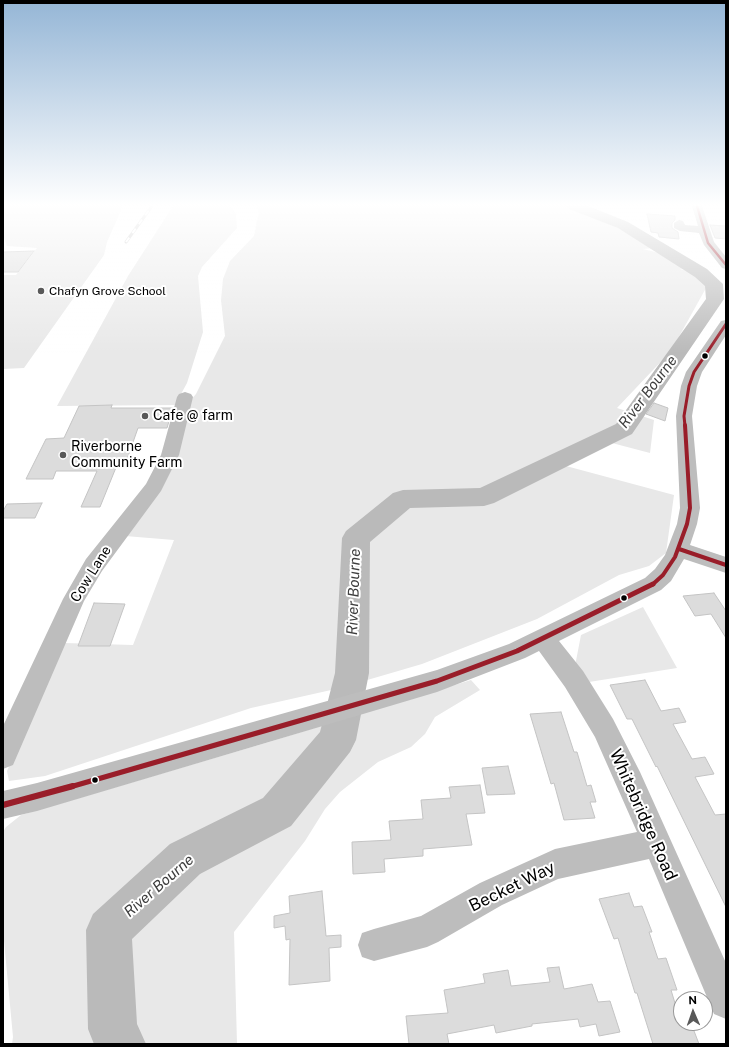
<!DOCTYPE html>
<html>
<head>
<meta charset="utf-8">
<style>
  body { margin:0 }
  #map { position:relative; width:729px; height:1047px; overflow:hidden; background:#fff; font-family:"Public Sans",sans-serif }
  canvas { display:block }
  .frame { position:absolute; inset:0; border:4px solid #000; pointer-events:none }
  .north { position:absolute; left:673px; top:991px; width:40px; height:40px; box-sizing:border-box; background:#fff; border:1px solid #999; border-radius:50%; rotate:358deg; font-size:11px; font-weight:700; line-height:16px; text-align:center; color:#000 }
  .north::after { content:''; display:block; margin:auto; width:14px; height:18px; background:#595959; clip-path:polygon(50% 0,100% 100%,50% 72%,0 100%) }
</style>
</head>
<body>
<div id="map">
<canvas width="729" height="1047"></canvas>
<div class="frame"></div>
<div class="north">N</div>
</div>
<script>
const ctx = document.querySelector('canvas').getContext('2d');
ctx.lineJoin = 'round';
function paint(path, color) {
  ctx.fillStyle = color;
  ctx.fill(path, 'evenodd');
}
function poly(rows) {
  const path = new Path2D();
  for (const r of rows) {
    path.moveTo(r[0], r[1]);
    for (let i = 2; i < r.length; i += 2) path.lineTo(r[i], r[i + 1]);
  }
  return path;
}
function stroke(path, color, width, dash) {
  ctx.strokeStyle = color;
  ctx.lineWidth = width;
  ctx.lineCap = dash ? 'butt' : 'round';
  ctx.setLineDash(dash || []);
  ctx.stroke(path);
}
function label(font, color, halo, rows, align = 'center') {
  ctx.font = font + ' "Public Sans",sans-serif';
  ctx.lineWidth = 4;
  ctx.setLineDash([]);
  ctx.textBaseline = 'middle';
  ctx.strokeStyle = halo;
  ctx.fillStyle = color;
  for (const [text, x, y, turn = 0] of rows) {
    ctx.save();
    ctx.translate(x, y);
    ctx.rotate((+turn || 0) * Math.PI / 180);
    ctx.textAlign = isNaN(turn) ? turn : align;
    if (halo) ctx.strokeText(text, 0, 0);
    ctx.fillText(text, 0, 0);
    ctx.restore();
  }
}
const green = poly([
  [3,206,123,206,107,242,104,255,24,368,3,369,3,275,16,275,37,248,7,246,3,235,3,213,4,211],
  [173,206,230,206,236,214,237,228,202,267,198,276,203,332,187,383,175,405,57,406,128,276],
  [256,206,567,206,618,226,653,248,643,249,663,254,686,267,680,269,696,273,704,282,706,288,671,351,617,408,654,420,650,453,612,443,566,466,674,495,666,553,649,566,619,575,537,619,422,664,340,688,251,708,45,776,9,781,7,771,64,643,133,645,174,540,125,536,190,401,196,394,225,336,221,300,223,279,230,261,254,236,259,211],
  [643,607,677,668,589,682,575,666,581,635],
  [471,680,480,690,435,717,425,734,411,747,378,762,340,792,325,809,305,841,234,932,237,1044,12,1044,13,1037,3,930,3,832,6,827,21,815,269,742]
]);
const river = poly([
  [567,206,588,206,628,222,707,269,723,284,724,299,632,434,494,503,484,506,410,508,370,542,369,673,356,740,350,752,291,826,200,874,132,939,137,1024,146,1044,94,1044,88,1029,86,930,93,914,170,844,263,798,320,732,335,673,342,538,346,531,393,493,403,490,480,488,616,424,706,299,705,286,695,277,618,228,569,209,567,206]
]);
const building = poly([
  [647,214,675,216,675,220,672,223,672,228,678,232,679,239,659,237,658,233,651,232,647,214],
  [710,225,726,226,726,239,715,238,710,225],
  [34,251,18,272,3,272,3,252,34,251],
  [654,403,668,408,665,421,646,414,654,403],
  [112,405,111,408,173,408,167,428,138,428,125,465,117,465,100,507,81,507,97,471,56,471,53,479,26,479,46,439,64,438,79,406,112,405],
  [42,503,35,518,3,518,3,511,7,504,42,503],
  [714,593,726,611,726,638,711,614,695,616,683,596,714,593],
  [94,603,125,604,110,646,78,646,94,603],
  [645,680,661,711,679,708,686,722,673,724,692,759,705,757,714,774,695,777,715,815,726,814,726,907,657,766,656,767,632,719,627,719,610,685,645,680],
  [561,712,574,752,577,752,587,786,591,785,596,802,590,802,595,818,564,820,554,783,551,784,530,714,561,712],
  [508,766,515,794,487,795,482,768,508,766],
  [480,785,485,813,466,814,472,845,423,849,423,856,384,859,385,872,353,874,352,842,391,840,389,821,423,819,421,800,451,798,449,787,480,785],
  [322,891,326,936,341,935,341,947,329,948,330,981,289,985,290,939,286,940,285,926,274,928,274,916,290,913,289,896,322,891],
  [629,893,634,907,642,906,652,932,649,932,658,959,666,958,677,990,671,990,681,1023,691,1023,699,1044,653,1044,637,993,635,993,618,938,614,939,599,899,629,893],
  [559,967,564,989,592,984,598,1002,610,1001,620,1032,599,1036,596,1024,580,1027,578,1019,532,1024,532,1026,496,1033,494,1025,447,1034,449,1044,409,1044,406,1016,448,1013,444,990,485,983,483,974,508,970,511,986,550,982,547,968,559,967]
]);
const minor = poly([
  [692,206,702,206,714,242,726,257,726,269,722,268,704,245,699,233,680,231,674,228,674,223,679,220,683,221,685,225,698,226,692,206],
  [726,320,726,335,702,372,697,386,692,416,700,508,697,524,690,545,726,557,726,573,684,559,671,581,661,590,559,641,583,671,613,719,640,772,726,963,726,1019,714,1014,649,859,558,879,502,905,438,942,427,947,374,961,362,957,358,945,362,933,374,929,421,916,480,883,555,849,637,832,595,737,565,687,539,651,525,658,437,692,37,811,3,819,3,791,37,783,437,670,509,644,645,578,655,569,665,555,677,524,680,508,676,416,681,386,686,372,721,321,726,320],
  [185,392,191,394,193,397,179,455,161,491,102,571,84,601,13,765,3,769,3,726,63,599,86,559,146,484,161,455,177,397,179,394,185,392]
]);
const rail = poly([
  [126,242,152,206]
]);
const bus1Far4 = poly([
  [697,206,708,243,726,265]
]);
const bus1Far3 = poly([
  [685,426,684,416,689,386,694,372,726,324]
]);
const bus1Far2 = poly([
  [679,549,726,565],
  [652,585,663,575,675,557,687,524,690,508,685,425]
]);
const bus1Far1 = poly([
  [70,787,437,681,517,651,653,584]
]);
const bus1 = poly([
  [3,805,73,786]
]);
const markers = [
  [41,291,4,"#595959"],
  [705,356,3.5,"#000"],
  [145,416,4,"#595959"],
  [63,455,4,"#595959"],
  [624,598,3.5,"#000"],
  [95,780,3.5,"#000"]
];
const farPoinames = [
  ["Chafyn Grove School",49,291]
];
const poiNames = [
  ["Cafe @ farm",153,416],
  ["Riverborne",71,447],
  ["Community Farm",71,463]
];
const streetNames = [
  ["Cow Lane",91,574,-58]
];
const waterNames = [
  ["River Bourne",648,392,-53],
  ["River Bourne",354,592,-88],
  ["River Bourne",159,886,-41]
];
const nearStreetnames = [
  ["Whitebridge Road",643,815,66],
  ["Becket Way",512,887,-26]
];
paint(green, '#e8e8e8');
paint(river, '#bababa');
paint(building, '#dcdcdc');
stroke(building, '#c4c4c4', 1);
paint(minor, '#bdbdbd');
stroke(rail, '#bdbdbd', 3);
stroke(rail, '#fff', 2, [5.5]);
stroke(bus1Far4, '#991d29', 2.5);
stroke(bus1Far3, '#991d29', 3);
stroke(bus1Far2, '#991d29', 4);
stroke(bus1Far1, '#991d29', 5);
stroke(bus1, '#991d29', 6);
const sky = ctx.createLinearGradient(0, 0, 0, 353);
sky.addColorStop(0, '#95b6d6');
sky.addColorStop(0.58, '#fff');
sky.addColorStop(1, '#ffffff00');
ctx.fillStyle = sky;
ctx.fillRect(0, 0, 729, 353);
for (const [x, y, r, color] of markers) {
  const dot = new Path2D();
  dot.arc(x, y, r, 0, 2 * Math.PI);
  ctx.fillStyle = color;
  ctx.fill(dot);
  stroke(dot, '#fff', 1.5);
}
label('12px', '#000', '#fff', farPoinames, 'left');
label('14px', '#000', '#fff', poiNames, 'left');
label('14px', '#000', '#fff', streetNames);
label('italic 15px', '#3e3e3e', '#fff', waterNames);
label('17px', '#000', '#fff', nearStreetnames);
</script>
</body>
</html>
